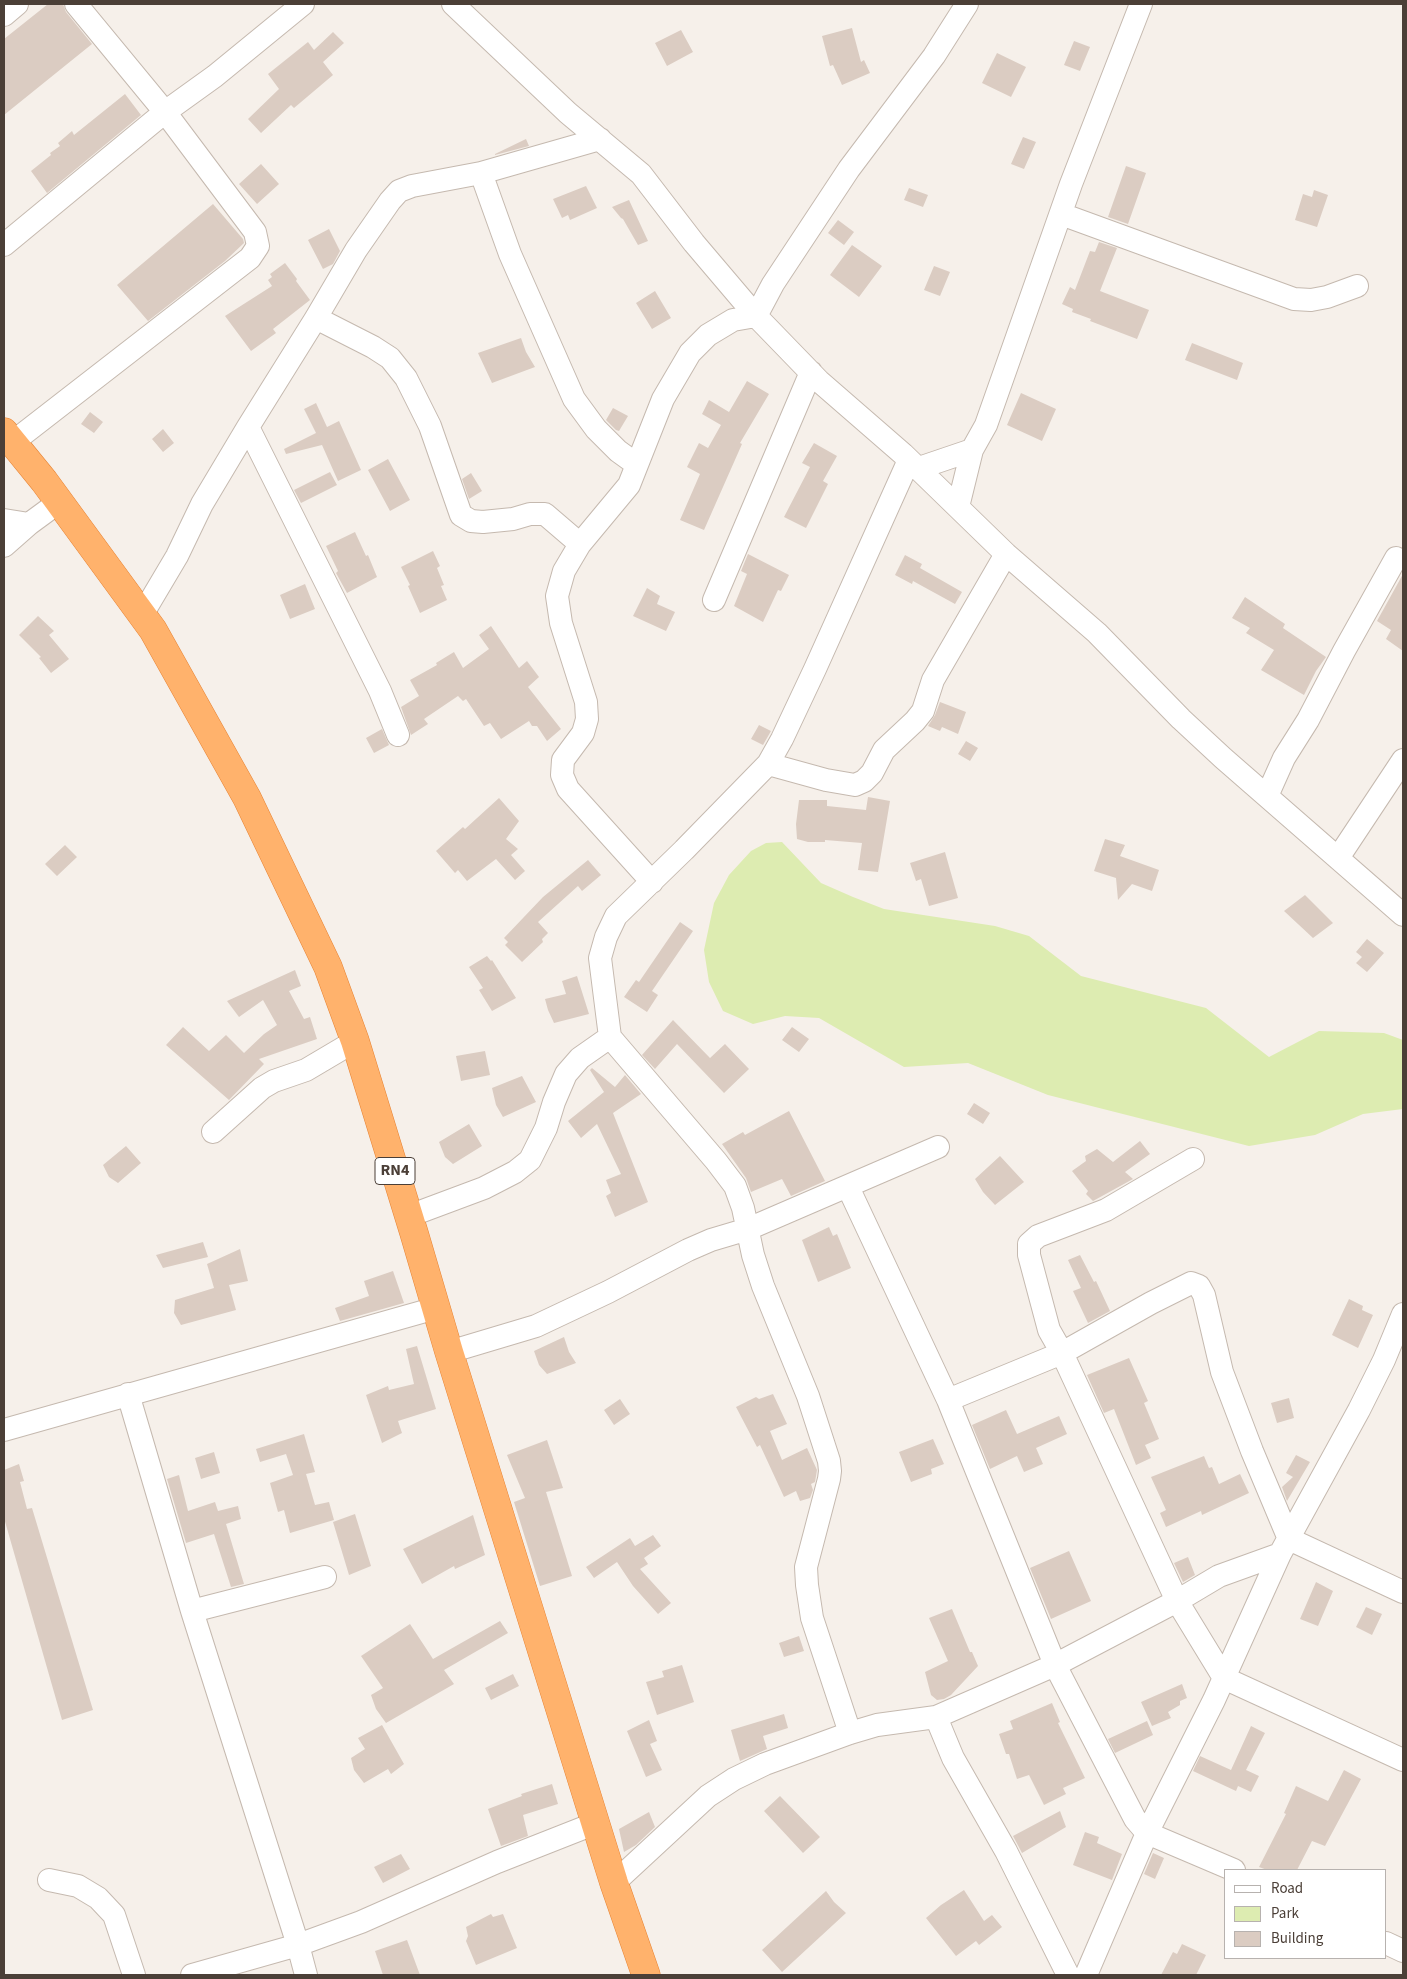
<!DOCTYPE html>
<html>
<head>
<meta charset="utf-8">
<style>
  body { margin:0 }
  #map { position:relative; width:1407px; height:1979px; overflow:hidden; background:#f6f0ea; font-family:"Source Sans 3",sans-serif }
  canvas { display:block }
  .frame { position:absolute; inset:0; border:5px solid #4b3f37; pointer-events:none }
  .legend { position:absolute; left:1224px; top:1869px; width:162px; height:90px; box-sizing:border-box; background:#fff; border:1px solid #b7b2af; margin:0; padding:6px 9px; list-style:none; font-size:15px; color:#4b3f37 }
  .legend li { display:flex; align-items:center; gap:10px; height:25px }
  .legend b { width:25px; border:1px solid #b7b2af }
</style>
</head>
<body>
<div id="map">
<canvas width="1407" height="1979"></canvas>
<div class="frame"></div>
<ul class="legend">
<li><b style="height:6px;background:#fff"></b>Road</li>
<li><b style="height:14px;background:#ddecb1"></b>Park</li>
<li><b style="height:14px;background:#dbccc2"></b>Building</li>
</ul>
</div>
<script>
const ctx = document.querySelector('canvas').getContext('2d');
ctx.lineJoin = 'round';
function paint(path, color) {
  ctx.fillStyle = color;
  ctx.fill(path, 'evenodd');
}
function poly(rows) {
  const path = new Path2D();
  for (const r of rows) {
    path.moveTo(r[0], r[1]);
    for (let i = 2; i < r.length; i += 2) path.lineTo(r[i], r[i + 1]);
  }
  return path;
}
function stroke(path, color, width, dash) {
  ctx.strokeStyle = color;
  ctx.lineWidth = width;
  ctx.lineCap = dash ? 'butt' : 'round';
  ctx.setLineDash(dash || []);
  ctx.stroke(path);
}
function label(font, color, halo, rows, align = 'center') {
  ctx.font = font + ' "Source Sans 3",sans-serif';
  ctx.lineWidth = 5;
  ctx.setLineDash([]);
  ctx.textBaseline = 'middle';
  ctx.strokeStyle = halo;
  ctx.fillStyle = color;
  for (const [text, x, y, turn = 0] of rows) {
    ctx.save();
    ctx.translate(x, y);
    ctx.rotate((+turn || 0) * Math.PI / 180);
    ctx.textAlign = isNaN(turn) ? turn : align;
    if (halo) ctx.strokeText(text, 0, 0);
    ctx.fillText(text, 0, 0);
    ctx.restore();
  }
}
const green = poly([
  [782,842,821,883,853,897,884,909,995,926,1029,936,1081,976,1206,1008,1269,1057,1319,1031,1384,1033,1403,1040,1403,1109,1363,1114,1315,1135,1249,1146,1048,1095,968,1063,904,1067,819,1018,785,1016,753,1024,723,1011,709,982,704,950,714,903,729,875,751,851,766,843]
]);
const building = poly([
  [48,4,63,4,66,12,92,44,4,115,4,39],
  [852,28,861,62,864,60,870,73,842,85,833,65,830,66,822,36],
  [681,30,693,52,667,66,655,43],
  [333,32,344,43,323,62,333,75,294,108,291,105,261,133,248,119,279,89,268,74,308,42,314,50],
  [1074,41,1090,47,1080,71,1064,65],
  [997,53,1026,67,1011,97,982,83],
  [125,94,141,115,47,193,31,171,51,155,50,153,60,146,58,143,72,131,74,135],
  [1023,137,1036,142,1024,169,1011,164],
  [526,139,529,146,495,155,495,154],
  [261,164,279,184,257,204,239,184],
  [1126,166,1146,173,1128,224,1108,217],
  [586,186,597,208,570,220,568,215,562,218,553,199],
  [909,188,928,195,923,207,904,200],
  [1314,190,1328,195,1317,227,1295,220,1303,194,1312,197],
  [629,200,648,241,638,245,623,219,621,218,612,207],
  [213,204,243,239,244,243,225,261,148,321,117,285],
  [838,220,854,232,844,245,828,233],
  [329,229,340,251,333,264,323,269,308,240],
  [1099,242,1117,248,1100,291,1149,310,1137,339,1090,321,1091,319,1072,312,1073,309,1062,304,1070,287,1075,290,1090,251,1095,252],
  [852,245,882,266,859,297,830,275],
  [285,263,297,279,296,281,310,300,273,329,276,333,251,351,225,316,272,286,268,280,272,277,270,274],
  [934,266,950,272,940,296,924,290],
  [655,291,671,318,652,329,636,303],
  [521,338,526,352,535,367,492,383,478,353],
  [1192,343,1243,363,1237,380,1185,360],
  [747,381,769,394,740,443,742,444,704,530,680,520,700,474,687,467,699,443,708,448,721,425,702,414,709,400,729,412],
  [1021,393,1056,409,1042,441,1007,425],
  [316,403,327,427,339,421,361,470,338,481,322,445,286,454,284,449,316,433,304,409],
  [613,408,628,416,619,431,616,430,606,420],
  [90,412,103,422,94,433,81,424],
  [163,429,174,443,163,452,152,439],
  [814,443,837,456,823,481,828,484,806,528,784,517,810,467,802,463],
  [388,459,410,500,390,511,368,470],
  [330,472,337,485,301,503,294,490],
  [471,473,482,491,469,499,462,479],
  [355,532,366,556,368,555,377,577,347,593,336,573,338,571,326,546],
  [433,551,440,566,437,568,444,585,441,586,447,600,420,613,408,586,410,585,401,567],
  [748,554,789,575,781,591,778,590,763,622,734,606,747,574,741,571],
  [905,555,922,564,920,568,962,592,955,604,913,581,912,584,895,575],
  [1403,574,1403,651,1386,639,1391,630,1377,621],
  [305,584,315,609,290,619,280,595],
  [647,588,660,596,657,604,675,612,666,631,633,616],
  [1245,597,1285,624,1283,628,1326,657,1316,671,1304,695,1261,670,1274,650,1246,633,1250,628,1232,618],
  [38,616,54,631,49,635,69,659,51,673,39,658,41,657,19,635],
  [491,626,519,668,527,661,539,677,528,687,561,729,547,741,537,726,532,726,529,721,501,739,490,723,484,726,466,699,463,701,458,696,424,719,428,724,411,735,401,707,419,696,410,680,437,665,436,663,454,652,463,668,489,649,479,635],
  [940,702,966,712,958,734,942,727,940,731,928,726,935,715],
  [759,725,771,731,763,745,751,739],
  [382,729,389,745,374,753,366,738],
  [966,741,978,748,970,761,958,754],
  [868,797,890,801,878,872,858,870,862,843,825,840,825,842,808,842,797,839,796,824,799,800,827,800,827,806,866,810],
  [499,798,519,821,506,839,518,849,511,855,525,871,515,880,496,859,467,881,458,870,455,873,436,851,463,827,465,829],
  [1105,839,1125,845,1120,856,1159,870,1152,891,1132,884,1118,900,1116,878,1094,871],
  [65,845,77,857,57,876,45,864],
  [945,852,958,898,929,906,921,879,916,881,910,863],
  [588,860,601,875,582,891,578,886,538,922,548,933,542,939,543,942,522,962,505,945,508,942,504,938,543,897],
  [1305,895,1333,923,1313,938,1284,911],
  [680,922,693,931,652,991,658,995,647,1012,624,997,636,980,639,982],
  [1367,939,1384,953,1367,972,1356,963,1362,957,1356,952],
  [487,956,491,961,492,960,516,998,492,1011,479,990,483,988,469,967],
  [295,970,301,986,289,991,304,1019,310,1017,317,1039,259,1059,264,1064,229,1100,166,1045,183,1027,209,1051,226,1035,244,1053,264,1034,277,1025,263,1000,239,1017,227,1001],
  [577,976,589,1014,554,1023,548,1010,545,999,566,994,562,981],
  [673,1020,710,1058,725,1044,749,1069,724,1093,677,1044,655,1069,642,1055],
  [792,1027,809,1039,799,1052,782,1040],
  [485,1051,490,1075,461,1081,456,1056],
  [592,1068,615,1087,625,1075,641,1094,613,1113,648,1202,615,1217,606,1196,611,1193,606,1180,621,1174,597,1124,581,1138,568,1121,604,1092,590,1070],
  [522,1076,536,1102,503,1117,496,1105,492,1088],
  [974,1103,990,1113,983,1124,967,1114],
  [789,1111,825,1181,791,1196,782,1179,751,1192,746,1178,722,1144,743,1132,745,1135],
  [469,1124,482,1146,453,1164,445,1157,439,1142],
  [1140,1141,1150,1154,1125,1172,1133,1179,1093,1201,1086,1194,1088,1191,1072,1171,1086,1161,1085,1156,1097,1149,1113,1162],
  [126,1146,141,1163,118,1183,109,1177,103,1165],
  [1000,1156,1024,1182,995,1205,983,1192,975,1179],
  [829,1227,833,1236,837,1234,851,1268,818,1282,802,1240],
  [203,1242,208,1257,163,1268,156,1255],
  [240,1249,248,1281,229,1285,236,1310,181,1325,174,1313,175,1300,214,1288,207,1264],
  [1080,1255,1094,1282,1096,1281,1110,1311,1088,1323,1073,1291,1081,1288,1068,1260],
  [393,1271,404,1303,340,1321,335,1308,369,1296,364,1281],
  [1349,1299,1363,1306,1362,1310,1373,1315,1358,1348,1332,1335],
  [564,1337,569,1352,576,1363,547,1374,539,1365,534,1351],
  [417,1346,436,1409,398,1421,402,1433,382,1443,366,1395,388,1386,389,1390,414,1384,406,1349],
  [1129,1358,1148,1401,1144,1403,1159,1439,1145,1445,1151,1458,1136,1465,1114,1409,1104,1413,1087,1375],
  [773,1394,787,1424,770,1431,782,1460,807,1448,817,1470,815,1482,811,1484,813,1490,810,1498,800,1501,796,1491,784,1497,760,1445,757,1447,736,1407,756,1397,759,1399],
  [1289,1398,1294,1418,1277,1423,1271,1403],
  [620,1399,630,1414,614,1425,604,1410],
  [1006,1410,1017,1434,1059,1416,1067,1434,1036,1448,1043,1464,1024,1472,1017,1456,990,1469,972,1425],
  [304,1434,315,1472,306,1474,315,1505,329,1502,334,1520,290,1533,284,1510,278,1512,270,1483,293,1475,286,1454,260,1462,256,1449],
  [933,1439,944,1464,931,1469,932,1474,911,1482,899,1452],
  [547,1440,563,1488,546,1492,572,1576,540,1586,514,1502,525,1498,507,1455],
  [214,1452,220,1473,201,1479,195,1458],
  [1296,1455,1310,1462,1287,1501,1282,1487,1293,1477,1286,1473],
  [1204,1456,1209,1468,1212,1467,1219,1484,1240,1474,1249,1493,1202,1515,1201,1511,1166,1527,1160,1513,1166,1510,1151,1477],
  [19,1464,24,1481,20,1482,27,1509,32,1508,93,1710,62,1720,4,1518,4,1470],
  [179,1475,188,1511,215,1502,218,1511,238,1506,241,1519,226,1524,244,1584,231,1587,214,1534,186,1543,167,1479],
  [355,1514,371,1566,349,1575,333,1522],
  [473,1515,485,1555,455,1569,454,1566,422,1584,403,1549],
  [653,1535,661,1546,644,1558,648,1564,640,1569,671,1603,658,1614,633,1586,617,1562,594,1578,586,1567,630,1538,635,1546],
  [1069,1551,1091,1601,1051,1619,1030,1568],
  [1188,1557,1195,1575,1183,1582,1174,1563],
  [1316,1582,1333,1591,1318,1626,1300,1619],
  [1366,1607,1382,1614,1372,1635,1356,1627],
  [952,1609,970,1652,972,1652,978,1666,951,1695,944,1699,937,1700,931,1695,925,1672,948,1661,929,1618],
  [500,1621,508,1633,444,1670,454,1684,386,1723,376,1709,371,1695,383,1688,361,1656,410,1624,433,1659],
  [799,1636,804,1651,784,1657,779,1643],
  [682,1665,694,1702,657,1715,646,1682,664,1677,662,1671],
  [513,1674,519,1686,491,1700,485,1688],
  [1182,1684,1187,1698,1180,1701,1180,1705,1168,1712,1171,1718,1152,1726,1141,1702],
  [1052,1703,1060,1722,1058,1723,1085,1778,1063,1788,1066,1794,1044,1805,1029,1775,1017,1779,1009,1754,1006,1754,999,1734,1013,1729,1010,1721],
  [784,1714,788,1728,763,1736,767,1749,740,1761,731,1730],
  [649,1720,657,1741,650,1744,662,1770,646,1777,627,1731],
  [1147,1721,1153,1735,1115,1753,1108,1739],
  [382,1725,404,1764,391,1774,388,1769,364,1783,354,1770,351,1758,365,1749,358,1738],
  [1251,1726,1265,1733,1246,1770,1259,1776,1251,1792,1238,1786,1236,1791,1193,1771,1200,1756,1231,1770],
  [1344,1770,1361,1779,1325,1846,1312,1841,1297,1870,1267,1870,1259,1867,1286,1814,1284,1813,1296,1786,1328,1801],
  [552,1784,558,1804,523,1815,528,1836,501,1846,488,1809,522,1796,521,1794],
  [780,1796,820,1837,803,1853,764,1811],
  [1060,1811,1066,1827,1022,1853,1013,1836],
  [649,1812,655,1827,636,1845,624,1852,619,1829],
  [1085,1832,1099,1837,1097,1843,1122,1854,1112,1880,1073,1865],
  [1153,1853,1164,1858,1155,1879,1144,1874],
  [401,1854,410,1869,383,1883,374,1867],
  [964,1890,984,1921,992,1915,1002,1927,979,1945,976,1941,956,1956,926,1918,941,1905],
  [826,1891,834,1902,846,1913,782,1972,762,1950],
  [491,1914,493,1917,503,1914,517,1948,476,1965,466,1941,468,1936,466,1927],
  [407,1940,420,1975,383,1975,375,1951],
  [1182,1944,1206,1955,1196,1975,1161,1975,1173,1952,1177,1954]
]);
const minor = poly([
  [453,4,568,113,641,174,694,243,756,316,819,381,903,454,1006,554,1097,633,1181,719,1223,758,1403,915],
  [4,15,17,4],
  [481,173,510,254,574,399,596,429,618,451,636,464],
  [1061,214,1294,299,1311,300,1327,297,1357,286],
  [4,245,165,112,215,76,303,4],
  [756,316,773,284,849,169,934,56,967,4],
  [316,318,373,347,390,358,406,378,430,426,461,515,471,521,483,522,513,519,530,514,545,514,580,544],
  [248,427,380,691,398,735],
  [13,442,250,258,258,246,255,232,165,112,76,4],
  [919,468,972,450],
  [958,507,972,450,986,425,1071,184,1141,4],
  [4,520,29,524],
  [4,546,29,524,59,502],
  [714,600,811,372],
  [142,615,177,556,202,504,248,427,316,318,356,250,390,201,399,191,412,186,481,173,600,139],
  [768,764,826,780,855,785,864,781,872,773,884,750,915,721,923,711,933,680,1006,554],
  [1267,796,1284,758,1308,720,1344,651,1396,558],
  [1338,858,1403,760],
  [652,882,568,789,562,775,563,760,583,733,587,719,586,702,561,623,557,596,564,571,580,544,629,485,663,399,690,353,708,335,733,320,756,316],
  [610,1037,716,1161,735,1186,743,1208,753,1255,763,1286,808,1396,829,1461,830,1471,829,1479,806,1567,807,1585,812,1618,850,1733],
  [213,1132,262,1088,274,1081,306,1070,355,1041],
  [1193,1159,1106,1210,1038,1236,1029,1244,1029,1255,1049,1330,1062,1353,1177,1601,1224,1678,1403,1760],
  [848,1187,948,1400,1055,1665,1135,1819,1147,1833,1234,1870],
  [409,1216,484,1188,515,1172,530,1160,546,1128,554,1102,566,1074,580,1058,610,1037,600,958,606,937,616,916,684,850,768,764,782,739,815,669,909,460],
  [449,1352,536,1326,608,1292,688,1250,711,1240,748,1229,938,1147],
  [128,1394,192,1611,298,1945,306,1975],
  [948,1400,1062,1353,1151,1303,1191,1283,1199,1286,1204,1295,1222,1372,1252,1451,1289,1539,1403,1592],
  [4,1430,436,1308],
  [192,1611,325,1577],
  [936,1717,953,1758,1006,1851,1068,1975],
  [49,1880,78,1886,98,1898,114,1915,134,1975],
  [614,1883,708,1796,734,1779,765,1764,850,1733,877,1725,936,1717,1055,1665,1177,1601,1219,1576,1280,1554],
  [1386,1943,1403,1951],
  [192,1975,298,1945,361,1922,497,1862,596,1823],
  [1086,1975,1147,1833,1214,1700,1280,1554,1359,1410,1384,1360,1403,1314]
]);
const highway = poly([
  [4,432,44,481,153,630,247,798,328,967,355,1041,414,1233,449,1352,614,1883,646,1975]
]);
const shields = [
  [395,1171,40]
];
const shieldNames = [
  ["RN4",395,1171]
];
paint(green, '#ddecb1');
paint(building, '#dbccc2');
stroke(minor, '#c5b9af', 24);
stroke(highway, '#e68334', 29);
stroke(minor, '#fff', 22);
stroke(highway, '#ffb26c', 28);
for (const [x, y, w] of shields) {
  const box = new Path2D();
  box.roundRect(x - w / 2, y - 13.5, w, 27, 4);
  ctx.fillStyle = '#fff';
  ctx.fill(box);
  stroke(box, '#4b3f37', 1);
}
label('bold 16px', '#4b3f37', null, shieldNames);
</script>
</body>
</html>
